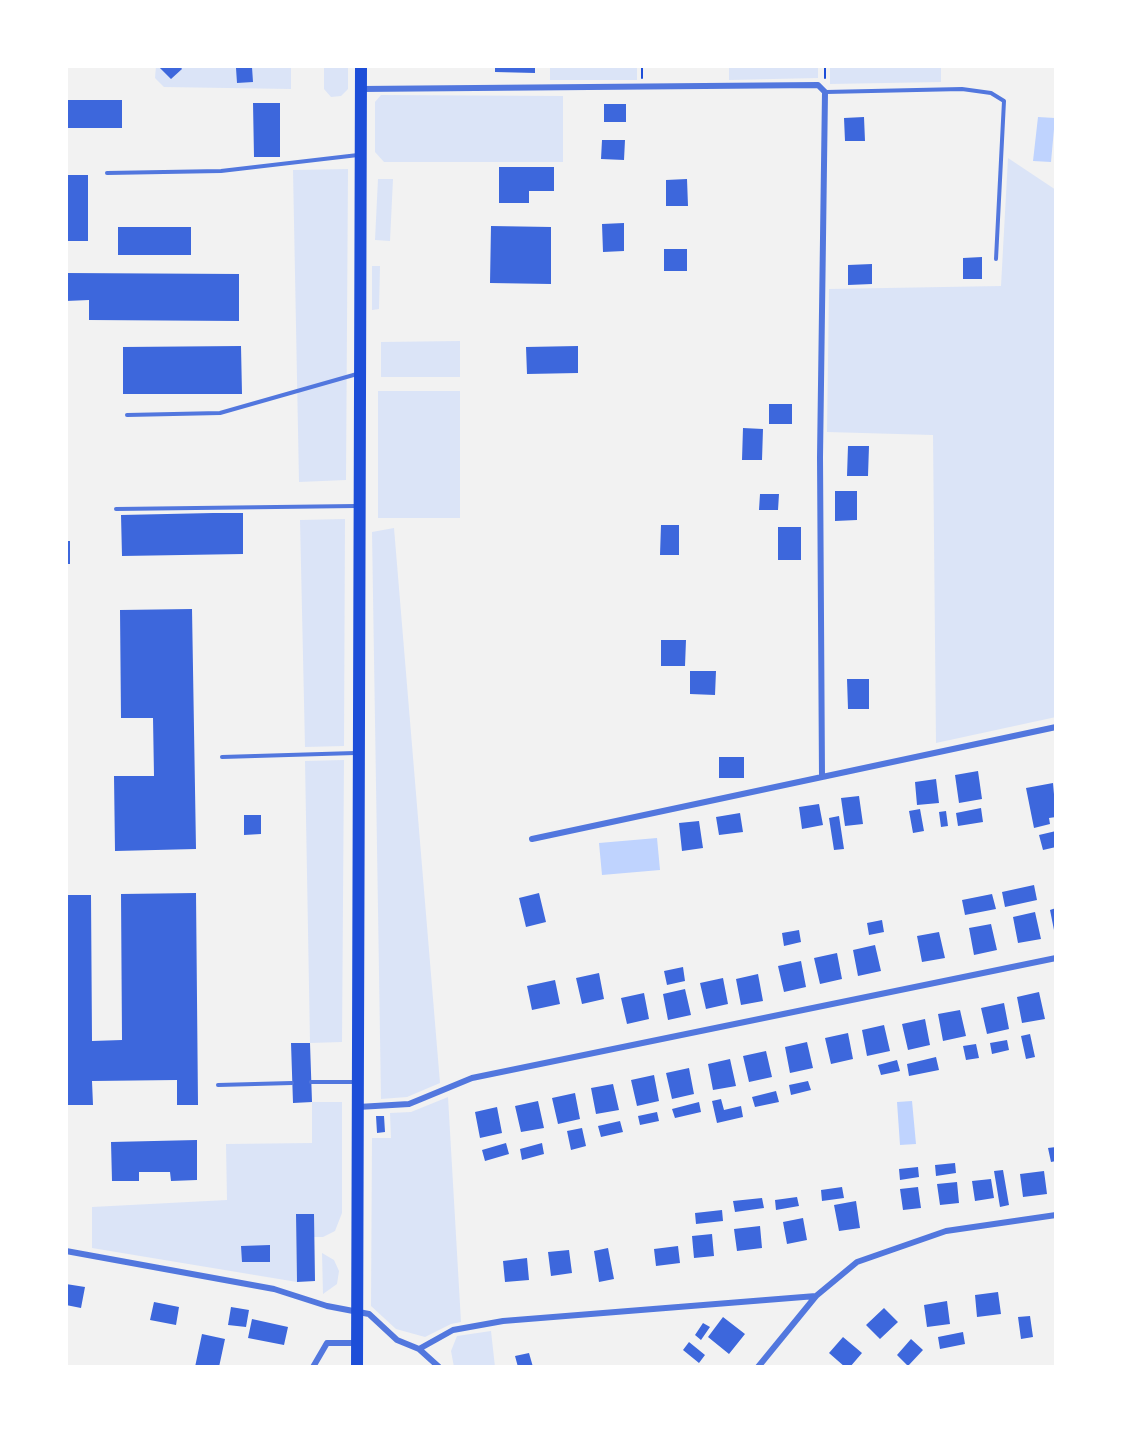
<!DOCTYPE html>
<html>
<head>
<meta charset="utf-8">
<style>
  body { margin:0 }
  #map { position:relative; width:1122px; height:1433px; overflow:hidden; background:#f2f2f2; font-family:"PT Sans",sans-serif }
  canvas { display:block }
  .frame { position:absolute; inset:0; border:68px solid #fff; pointer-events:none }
</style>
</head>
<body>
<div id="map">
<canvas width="1122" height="1433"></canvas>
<div class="frame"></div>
</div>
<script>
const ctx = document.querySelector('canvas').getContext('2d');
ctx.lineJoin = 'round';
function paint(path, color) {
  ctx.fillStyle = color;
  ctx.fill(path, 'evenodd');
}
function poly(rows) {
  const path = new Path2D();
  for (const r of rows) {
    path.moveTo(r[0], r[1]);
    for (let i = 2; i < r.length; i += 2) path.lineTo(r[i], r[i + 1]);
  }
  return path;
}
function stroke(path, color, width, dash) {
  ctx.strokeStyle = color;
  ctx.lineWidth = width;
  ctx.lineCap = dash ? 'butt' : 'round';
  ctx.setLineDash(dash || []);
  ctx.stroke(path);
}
const green = poly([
  [156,66,291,66,291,89,164,87,155,78],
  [324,66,348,66,348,89,341,96,331,97,324,89],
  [550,66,637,66,637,80,550,80],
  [729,66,818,66,818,78,729,80],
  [830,66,941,66,941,82,830,84],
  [381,95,563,96,563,162,384,162,375,152,375,102],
  [1008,158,1056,190,1056,717,936,743,933,435,827,432,829,289,1001,286],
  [348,169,346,480,299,482,293,170],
  [378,179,393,179,390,241,375,240],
  [372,266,380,266,379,309,372,310],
  [460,341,460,377,381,377,381,342],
  [378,391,460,391,460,518,378,518],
  [345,519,344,746,305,747,300,520],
  [394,528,440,1083,407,1097,381,1099,372,532],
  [344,760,342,1042,310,1043,305,761],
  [448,1097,461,1322,451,1324,425,1337,396,1329,371,1306,372,1138,391,1138,390,1113,411,1112],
  [312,1102,342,1102,342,1213,335,1231,323,1237,314,1237,314,1214,296,1214,297,1282,92,1248,92,1207,227,1200,226,1144,312,1143],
  [322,1253,334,1260,339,1271,337,1284,323,1294],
  [491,1331,495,1367,454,1367,451,1351,457,1336]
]);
const water = poly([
  [1038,117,1055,118,1051,162,1033,161],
  [657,838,660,870,602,875,599,843],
  [912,1101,916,1144,900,1145,897,1102]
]);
const building = poly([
  [158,66,180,66,182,69,171,79],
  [495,66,535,66,535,73,495,72],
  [252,67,253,82,237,83,236,68],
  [66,100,122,100,122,128,66,128],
  [253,103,280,103,280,157,254,157],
  [604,104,626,104,626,122,604,122],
  [864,117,865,141,845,141,844,118],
  [602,140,625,140,624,160,601,159],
  [499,167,554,167,554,191,529,191,529,203,499,203],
  [66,175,88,175,88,241,66,241],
  [687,179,688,206,666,206,666,180],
  [624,223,624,251,603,252,602,224],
  [491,226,551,227,551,284,490,283],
  [118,227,191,227,191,255,118,255],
  [664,249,687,249,687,271,664,271],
  [982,257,982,279,963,279,963,258],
  [872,264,872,284,848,285,848,265],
  [66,273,239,274,239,321,89,320,89,300,66,301],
  [241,346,242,394,123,394,123,347],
  [578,346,578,373,527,374,526,347],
  [769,404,792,404,792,424,769,424],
  [743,428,763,429,762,460,742,460],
  [848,446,869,446,868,476,847,476],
  [835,491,857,491,857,520,835,521],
  [760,494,779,494,778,510,759,510],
  [213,513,243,513,243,554,122,556,121,515],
  [661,525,679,525,679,555,660,555],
  [778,527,801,527,801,560,778,560],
  [66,541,70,541,70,564,66,564],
  [192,609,196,849,115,851,114,776,154,776,153,718,121,718,120,610],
  [661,640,686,640,685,666,661,666],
  [690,671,716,671,715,695,690,694],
  [847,679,869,679,869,709,848,709],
  [719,757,744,757,744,778,719,778],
  [978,771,982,799,959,803,955,775],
  [936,779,939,803,917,805,915,782],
  [1053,783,1056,817,1049,818,1050,824,1034,828,1026,788],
  [859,796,863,824,845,826,841,798],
  [819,804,823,825,802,829,799,807],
  [981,808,983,822,958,826,956,813],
  [920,809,924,831,913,833,909,811],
  [946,811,948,826,941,827,939,812],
  [740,813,743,832,719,835,716,817],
  [244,815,261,815,261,834,244,835],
  [839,816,844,849,834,850,829,818],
  [699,821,703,848,682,851,679,823],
  [1056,831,1056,847,1043,850,1039,835],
  [1034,885,1037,900,1005,907,1002,892],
  [196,893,198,1105,177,1105,177,1080,92,1081,93,1105,66,1105,66,895,91,895,92,1041,122,1040,121,894],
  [539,893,546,922,526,927,519,898],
  [992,894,996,909,965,915,962,900],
  [1056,908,1056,935,1055,935,1050,910],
  [1035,912,1041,939,1018,943,1013,917],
  [882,920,884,932,869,935,867,923],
  [991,924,997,950,974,955,969,928],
  [799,930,801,942,784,946,782,933],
  [939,932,945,958,922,962,917,936],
  [875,945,881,971,858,976,853,950],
  [837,953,842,979,820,984,814,958],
  [801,961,806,987,784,992,778,966],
  [683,967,685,981,667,985,664,971],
  [599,973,604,999,582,1004,576,978],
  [758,974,763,1001,741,1005,736,979],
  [723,978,728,1004,706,1009,700,983],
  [555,980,560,1004,532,1010,527,986],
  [685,989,691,1015,668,1020,663,994],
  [1039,992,1045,1019,1022,1023,1017,997],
  [644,993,649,1019,627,1024,621,998],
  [1004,1003,1009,1029,987,1034,981,1008],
  [960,1010,966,1036,943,1041,938,1014],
  [925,1019,930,1045,908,1050,902,1024],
  [884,1025,890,1051,867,1056,862,1030],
  [848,1033,853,1059,831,1064,825,1038],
  [1030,1034,1035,1057,1026,1059,1021,1036],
  [1007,1040,1009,1050,992,1054,990,1043],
  [807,1042,813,1068,790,1073,785,1047],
  [291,1043,310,1043,312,1102,293,1103],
  [976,1044,979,1058,966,1060,963,1046],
  [766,1051,772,1077,749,1082,743,1056],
  [936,1057,939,1070,909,1076,907,1064],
  [730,1059,736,1086,713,1090,708,1064],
  [897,1060,900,1071,881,1075,878,1065],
  [689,1068,694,1094,672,1099,666,1073],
  [654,1075,659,1101,637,1106,631,1080],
  [808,1081,811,1090,791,1095,789,1085],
  [613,1084,619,1110,596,1114,591,1088],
  [776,1091,779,1102,755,1107,752,1097],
  [575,1093,580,1119,558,1124,552,1098],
  [721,1099,724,1110,741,1106,743,1117,717,1123,712,1101],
  [538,1101,544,1128,521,1132,515,1106],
  [699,1102,701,1112,675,1118,672,1109],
  [497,1107,502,1133,480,1138,475,1112],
  [657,1112,659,1121,640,1125,638,1116],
  [376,1116,384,1116,385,1132,377,1133],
  [620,1121,623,1132,601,1137,598,1126],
  [582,1128,586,1146,571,1150,567,1131],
  [197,1140,197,1180,171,1181,170,1172,139,1172,139,1181,112,1181,111,1142],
  [506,1143,509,1154,485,1161,482,1150],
  [542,1143,544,1154,522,1160,520,1149],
  [1056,1147,1056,1161,1051,1162,1048,1148],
  [955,1163,956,1173,936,1176,935,1165],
  [918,1167,919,1177,900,1180,899,1169],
  [1003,1170,1009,1205,1000,1207,994,1171],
  [1044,1171,1047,1194,1023,1197,1020,1174],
  [991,1179,994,1198,975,1201,972,1181],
  [957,1182,959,1203,940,1205,937,1184],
  [842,1187,844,1198,822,1201,821,1190],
  [918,1187,921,1208,903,1210,900,1189],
  [797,1197,799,1206,776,1210,775,1200],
  [762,1198,764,1208,735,1212,733,1201],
  [856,1201,860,1228,839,1231,834,1205],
  [722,1210,723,1221,696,1224,695,1213],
  [296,1214,314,1214,315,1281,297,1282],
  [803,1218,807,1240,787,1244,783,1222],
  [760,1226,762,1248,737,1251,734,1229],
  [712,1234,714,1256,694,1258,692,1236],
  [270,1245,270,1262,242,1262,241,1246],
  [678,1246,680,1263,656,1266,654,1249],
  [608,1248,614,1279,599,1282,594,1251],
  [569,1250,572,1273,551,1276,548,1252],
  [527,1258,529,1280,505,1282,503,1261],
  [66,1284,85,1287,81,1308,66,1305],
  [998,1292,1001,1314,977,1317,975,1295],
  [947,1301,950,1324,927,1327,924,1305],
  [154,1302,179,1307,176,1325,150,1320],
  [231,1307,249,1310,246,1327,228,1325],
  [884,1308,898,1322,880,1339,866,1325],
  [1030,1316,1033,1337,1021,1339,1018,1317],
  [723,1317,745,1334,729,1354,708,1337],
  [252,1319,288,1327,284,1345,248,1338],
  [703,1323,710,1327,701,1340,695,1335],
  [963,1332,965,1344,940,1349,938,1337],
  [202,1334,225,1339,219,1367,195,1367],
  [843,1337,862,1353,850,1367,845,1367,829,1353],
  [911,1339,923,1350,908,1366,897,1355],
  [689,1342,705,1355,699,1363,683,1350],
  [529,1353,533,1367,518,1367,515,1356]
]);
const path = poly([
  [642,66,642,78],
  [825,78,825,66]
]);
const service = poly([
  [826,92,962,89,991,93,1004,101,996,259],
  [107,173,221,171,358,155],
  [127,415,220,413,357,374],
  [116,509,356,506],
  [222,757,355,753],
  [311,1082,357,1082],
  [218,1085,292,1083]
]);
const minor = poly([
  [361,89,818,85,825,92,820,457,822,777],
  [532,839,1056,727],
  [358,1107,409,1104,472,1078,1056,958],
  [66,1251,274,1289,327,1306,369,1314,397,1340,419,1349,439,1367],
  [419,1349,453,1330,503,1321,816,1296],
  [313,1367,327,1343,357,1343],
  [758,1367,816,1296,857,1262,946,1231,1056,1215]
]);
const primary = poly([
  [357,1367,361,66]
]);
paint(green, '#dbe4f7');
paint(water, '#bfd3fe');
paint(building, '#3d67dc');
stroke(path, '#1d4ed8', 2);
stroke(service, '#5277de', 4);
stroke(minor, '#5277de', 6);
stroke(primary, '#1d4ed8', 12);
</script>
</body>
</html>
